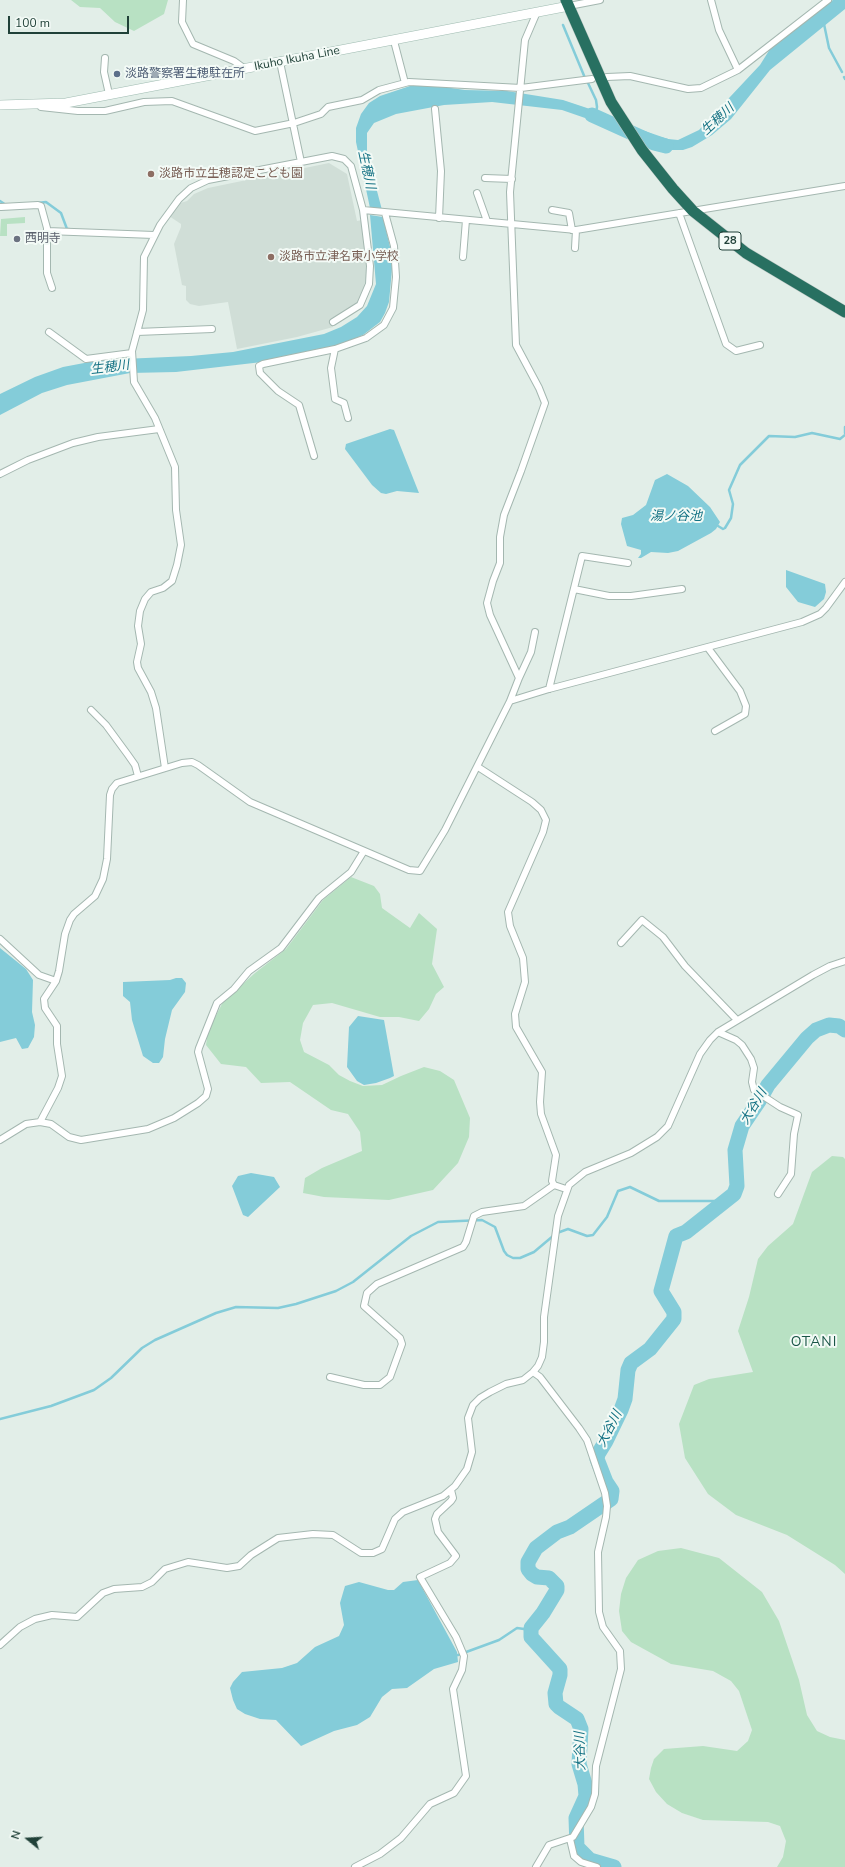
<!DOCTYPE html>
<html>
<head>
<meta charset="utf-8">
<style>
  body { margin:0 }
  #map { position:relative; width:845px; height:1867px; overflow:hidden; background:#e2eee8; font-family:"Nunito Sans",sans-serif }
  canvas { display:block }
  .north { position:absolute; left:8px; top:1819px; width:40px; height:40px; -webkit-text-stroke:3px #f3faf6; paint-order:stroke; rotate:288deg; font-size:11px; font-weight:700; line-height:16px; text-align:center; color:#204138 }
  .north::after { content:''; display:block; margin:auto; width:14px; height:18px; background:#204138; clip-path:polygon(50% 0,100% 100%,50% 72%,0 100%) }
  .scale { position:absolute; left:8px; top:16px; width:121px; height:18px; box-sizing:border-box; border:2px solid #204138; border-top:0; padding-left:5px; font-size:12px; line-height:14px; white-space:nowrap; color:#204138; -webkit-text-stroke:3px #f3faf6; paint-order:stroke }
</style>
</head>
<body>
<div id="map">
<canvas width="845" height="1867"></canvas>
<div class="north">N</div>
<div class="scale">100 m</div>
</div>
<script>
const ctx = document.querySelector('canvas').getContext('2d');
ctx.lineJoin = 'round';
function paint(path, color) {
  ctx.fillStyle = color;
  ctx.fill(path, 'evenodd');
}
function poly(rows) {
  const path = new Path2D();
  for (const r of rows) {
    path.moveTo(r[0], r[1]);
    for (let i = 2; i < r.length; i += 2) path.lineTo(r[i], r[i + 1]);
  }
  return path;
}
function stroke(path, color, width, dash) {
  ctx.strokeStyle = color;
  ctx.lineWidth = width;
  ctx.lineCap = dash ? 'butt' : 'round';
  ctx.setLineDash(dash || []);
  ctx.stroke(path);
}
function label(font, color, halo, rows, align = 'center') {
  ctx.font = font + ' "Nunito Sans","Noto Sans JP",sans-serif';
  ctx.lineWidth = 4;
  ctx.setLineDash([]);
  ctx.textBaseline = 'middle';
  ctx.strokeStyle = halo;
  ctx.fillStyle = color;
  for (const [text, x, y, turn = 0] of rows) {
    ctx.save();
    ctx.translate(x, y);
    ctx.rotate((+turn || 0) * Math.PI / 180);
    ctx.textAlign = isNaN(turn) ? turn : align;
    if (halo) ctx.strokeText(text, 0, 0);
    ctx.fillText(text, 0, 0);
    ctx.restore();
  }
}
const built = poly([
  [329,163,347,174,357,221,362,220,368,269,361,300,354,306,332,318,333,327,297,337,237,349,228,302,199,306,190,304,186,300,186,286,182,285,174,244,181,227,181,224,169,216,177,204,187,201,194,194,208,188]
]);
const green = poly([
  [71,0,168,0,164,14,134,31,115,22,100,8,80,7],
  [25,217,25,223,7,224,7,236,0,236,1,219],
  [351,877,374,886,380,894,382,908,410,928,419,913,437,929,432,964,444,987,436,994,429,1009,419,1021,399,1017,380,1017,332,1003,313,1005,303,1023,300,1040,304,1052,329,1065,339,1075,350,1081,363,1086,382,1085,401,1076,424,1067,440,1071,454,1080,470,1118,469,1137,458,1163,433,1190,389,1200,324,1197,303,1193,305,1178,322,1168,362,1151,360,1132,348,1114,331,1110,290,1082,261,1083,246,1067,221,1064,206,1045,208,1031,223,1002,255,973,286,949,323,900],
  [832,1156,843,1157,845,1159,845,1574,835,1565,787,1535,736,1515,708,1494,685,1458,679,1424,694,1385,709,1379,753,1372,738,1331,749,1297,758,1259,768,1246,793,1224,812,1172],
  [681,1548,719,1558,762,1592,779,1621,799,1680,807,1715,817,1731,830,1737,845,1740,845,1867,777,1867,783,1857,786,1841,780,1826,768,1822,703,1820,682,1813,667,1804,656,1792,649,1779,651,1768,654,1759,664,1749,703,1746,737,1751,748,1741,752,1730,739,1691,731,1681,713,1671,671,1664,631,1642,622,1631,619,1611,621,1594,626,1578,638,1560,658,1551]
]);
const water = poly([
  [833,0,845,0,845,9,770,70,731,119,712,135,692,147,683,150,661,150,652,147,642,130,668,139,678,140,699,130,760,65,770,49],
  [413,85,430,85,465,90,507,91,563,100,605,114,614,128,562,110,492,102,444,105,396,114,374,123,367,133,367,153,382,210,370,208,356,142,356,128,361,114,369,103,380,96],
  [370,215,383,217,391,251,392,269,389,302,385,313,380,322,363,335,340,345,262,362,176,372,130,373,67,385,42,393,0,415,0,394,35,377,63,367,100,360,191,356,233,352,324,334,341,327,357,317,367,306,376,284],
  [390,429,394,430,419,493,397,491,386,494,381,493,372,485,345,449,346,444],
  [667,474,688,486,710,507,720,522,716,529,711,533,678,551,668,553,651,552,641,558,638,558,641,554,641,550,627,546,621,524,622,518,633,515,646,505,655,480],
  [786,570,825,584,826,592,824,599,815,607,798,602,786,587],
  [0,948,26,969,33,980,32,1012,35,1025,34,1037,28,1048,22,1049,16,1038,0,1042],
  [176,978,182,978,186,983,185,992,172,1010,165,1039,163,1057,159,1063,153,1063,143,1056,132,1020,130,1002,123,996,123,982,170,980],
  [358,1016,384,1020,394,1076,390,1078,376,1083,364,1085,357,1081,347,1067,349,1027],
  [251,1173,274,1177,280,1187,248,1217,243,1215,232,1186,238,1176],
  [418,1580,457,1652,458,1662,434,1669,407,1688,392,1689,382,1697,370,1717,357,1725,334,1731,301,1746,276,1720,260,1719,245,1714,237,1709,233,1700,230,1688,233,1682,242,1672,282,1668,297,1663,315,1647,339,1636,344,1625,340,1603,345,1586,359,1582,388,1590,394,1590,403,1582]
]);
const stream = poly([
  [824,24,829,48,842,72],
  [563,25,585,78],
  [844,77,845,79],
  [588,83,596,100,597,107,596,113],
  [0,201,6,205],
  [37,203,46,202,61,213,67,229,69,229],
  [845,427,845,433],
  [718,526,723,529,725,528,731,518,733,504,729,490,740,465,769,436,795,437,812,433,840,439,845,435],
  [557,1233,568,1229,587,1236,593,1235,607,1217,618,1191,630,1187,659,1201,723,1201],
  [0,1419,51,1406,94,1390,111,1378,142,1348,155,1340,216,1313,236,1307,278,1308,296,1304,336,1291,353,1282,411,1236,438,1222,482,1220,495,1227,504,1251,507,1255,513,1258,520,1258,534,1252,553,1236],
  [458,1655,499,1640,517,1628,531,1630]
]);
const river = poly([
  [592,115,654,143,666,146],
  [614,1867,590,1860,577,1847,576,1818,586,1796,585,1784,579,1764,581,1729,577,1719,559,1707,556,1704,555,1693,560,1675,560,1669,531,1637,531,1628,543,1613,557,1590,557,1586,549,1578,537,1577,532,1574,528,1569,528,1562,536,1548,557,1532,570,1527,611,1499,612,1491,606,1482,597,1459,598,1454,606,1441,621,1410,625,1399,628,1370,631,1363,650,1349,674,1319,674,1312,661,1291,676,1236,686,1232,734,1194,737,1186,735,1150,742,1126,759,1101,768,1085,807,1038,816,1030,829,1025,839,1026,845,1030]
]);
const street = poly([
  [183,0,182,22,193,44,234,61,245,69],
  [711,0,719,30,738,70],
  [569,6,600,0],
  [394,41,405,83],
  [105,58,104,72,109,94],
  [280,62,301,162],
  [607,77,630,76,688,89,701,88,738,70,828,0],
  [41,107,78,111,105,111,144,102,172,101,255,131,294,123,321,114,328,107,362,100,379,90,409,82,521,88,592,79],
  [435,109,441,171,439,218],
  [485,178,512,179],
  [477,193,487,221],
  [1,207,38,205,41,206,47,228,47,273,52,288],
  [552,210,569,213,572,230],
  [679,213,726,344,736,351,760,345],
  [47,231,154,235],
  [575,248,576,230],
  [463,257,466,220],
  [333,322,360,305,369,284,370,266,363,210],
  [49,332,86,359,132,353],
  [137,332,212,329],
  [335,349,331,368,335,399,344,403,348,418],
  [314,456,299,405,278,391,260,373,259,366,263,364,335,349,366,338,384,325,393,308,396,277,394,246,385,213],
  [0,474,28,460,73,443,98,437,159,429],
  [574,589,609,596,631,596,682,589],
  [708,648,740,691,746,706,745,714,715,731],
  [519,678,531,652,535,632],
  [549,689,582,556,628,563],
  [510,701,549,689,802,622,820,614,826,608,845,582],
  [91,710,106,725,128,755,135,765,138,776],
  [478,767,532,802,541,810,546,820,543,832,508,912,510,926,523,958,525,982,515,1014,516,1027,542,1072,540,1102,541,1114,556,1155,552,1181,554,1185,566,1189],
  [165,768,156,708,151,692,138,668,137,662,141,644,138,626,140,611,145,599,151,592,163,588,172,581,177,565,181,545,176,510,175,467,155,418,134,382,132,351,143,310,144,257,160,225,179,199,191,188,208,180,332,156,344,159,351,166,363,210,576,230,845,186],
  [0,939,39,975,56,981],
  [621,943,642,920,663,937,685,966,737,1020],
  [718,1032,736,1040,742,1045,751,1059,754,1068,752,1082,754,1090,780,1107,798,1115,794,1134,791,1174,778,1194],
  [40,1122,58,1088,62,1076,57,1044,57,1026,45,1008,44,999,56,981,59,971,65,934,70,920,74,914,95,896,103,879,107,859,110,795,112,789,117,783,182,763,192,762,198,765,250,802,409,870,420,871,445,830,510,701,519,678,490,615,487,603,493,581,500,563,500,537,504,515,521,471,545,403,539,388,516,345,510,192,525,40,537,12],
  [0,1140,26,1124,40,1122,51,1124,69,1137,81,1140,148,1129,174,1118,198,1103,206,1096,208,1089,198,1052,199,1048,217,1003,234,989,249,971,281,948,319,898,351,872,364,851],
  [533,1372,540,1377,579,1428,587,1440,605,1493,607,1506,606,1517,598,1552,599,1612,603,1627,620,1651,621,1669,596,1766,595,1794,591,1807,573,1837,549,1845,536,1867],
  [330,1377,364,1385,380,1385,390,1377,402,1344,400,1338,364,1306,367,1293,377,1284,463,1247,466,1242,474,1216,482,1212,524,1206,554,1185],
  [0,1645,20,1627,35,1619,52,1615,77,1617,103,1593,114,1589,142,1587,152,1582,165,1569,188,1562,227,1568,239,1566,251,1555,278,1538,313,1534,333,1535,361,1553,373,1553,382,1549,395,1519,403,1512,443,1496,455,1486,467,1469,472,1452,468,1418,473,1405,480,1398,490,1392,506,1384,523,1380,533,1372,538,1366,542,1357,544,1342,544,1317,558,1216,569,1185,585,1172,631,1153,657,1137,668,1126,700,1054,710,1040,718,1032,813,975,830,966,845,961],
  [570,1839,574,1856,581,1862,597,1867],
  [355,1867,380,1854,401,1838,430,1804,454,1793,466,1776,453,1689,462,1670,464,1656,456,1637,420,1577,450,1563,456,1556,438,1532,435,1519,437,1514,451,1501,453,1498,451,1490]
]);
const secondary = poly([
  [0,105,66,103,569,6]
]);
const highway = poly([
  [566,0,611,102,642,150,673,189,693,211,746,253,845,312]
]);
const markers = [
  [117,74,4,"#5c6f8a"],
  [151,174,4,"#8d6e63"],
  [17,239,4,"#6b7280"],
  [271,257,4,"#8d6e63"]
];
const shields = [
  [730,241,22]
];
const shieldNames = [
  ["28",730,241]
];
const streetNames = [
  ["Ikuho Ikuha Line",297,59,-11]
];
const serviceNames = [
  ["淡路警察署生穂駐在所",125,74]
];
const educationNames = [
  ["淡路市立生穂認定こども園",159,174],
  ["淡路市立津名東小学校",279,257]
];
const worshipNames = [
  ["西明寺",25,239]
];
const waterNames = [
  ["生穂川",718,120,-43],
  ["生穂川",366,170,78],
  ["生穂川",110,368,-7],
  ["湯ノ谷池",676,517],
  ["大谷川",754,1107,-59],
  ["大谷川",610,1429,-63],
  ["大谷川",581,1751,-92]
];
const quarterNames = [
  ["OTANI",814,1343]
];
paint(built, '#d0ded7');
paint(green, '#b8e1c3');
paint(water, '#84ccd9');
stroke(stream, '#84ccd9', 2.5);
stroke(river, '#84ccd9', 15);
stroke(street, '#a4b7b0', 8);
stroke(secondary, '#9fbbb1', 10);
stroke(highway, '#c1cac7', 12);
stroke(street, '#fff', 6);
stroke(secondary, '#fff', 9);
stroke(highway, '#287061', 11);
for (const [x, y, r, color] of markers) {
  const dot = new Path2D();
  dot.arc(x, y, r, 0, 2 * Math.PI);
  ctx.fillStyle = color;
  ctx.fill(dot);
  stroke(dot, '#f3faf6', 1.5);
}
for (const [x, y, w] of shields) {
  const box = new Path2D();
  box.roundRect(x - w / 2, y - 9, w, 18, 3);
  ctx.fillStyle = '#f3faf6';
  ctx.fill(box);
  stroke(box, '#204138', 1);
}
label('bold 11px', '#204138', null, shieldNames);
label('12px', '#204138', '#f3faf6', streetNames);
label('12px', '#4e5e75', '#f3faf6', serviceNames, 'left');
label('12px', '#785e54', '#f3faf6', educationNames, 'left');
label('12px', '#5b616d', '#f3faf6', worshipNames, 'left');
label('italic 13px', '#137183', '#f3faf6', waterNames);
ctx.letterSpacing = '1px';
label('14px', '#195546', '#f3faf6', quarterNames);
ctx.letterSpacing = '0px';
</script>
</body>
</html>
